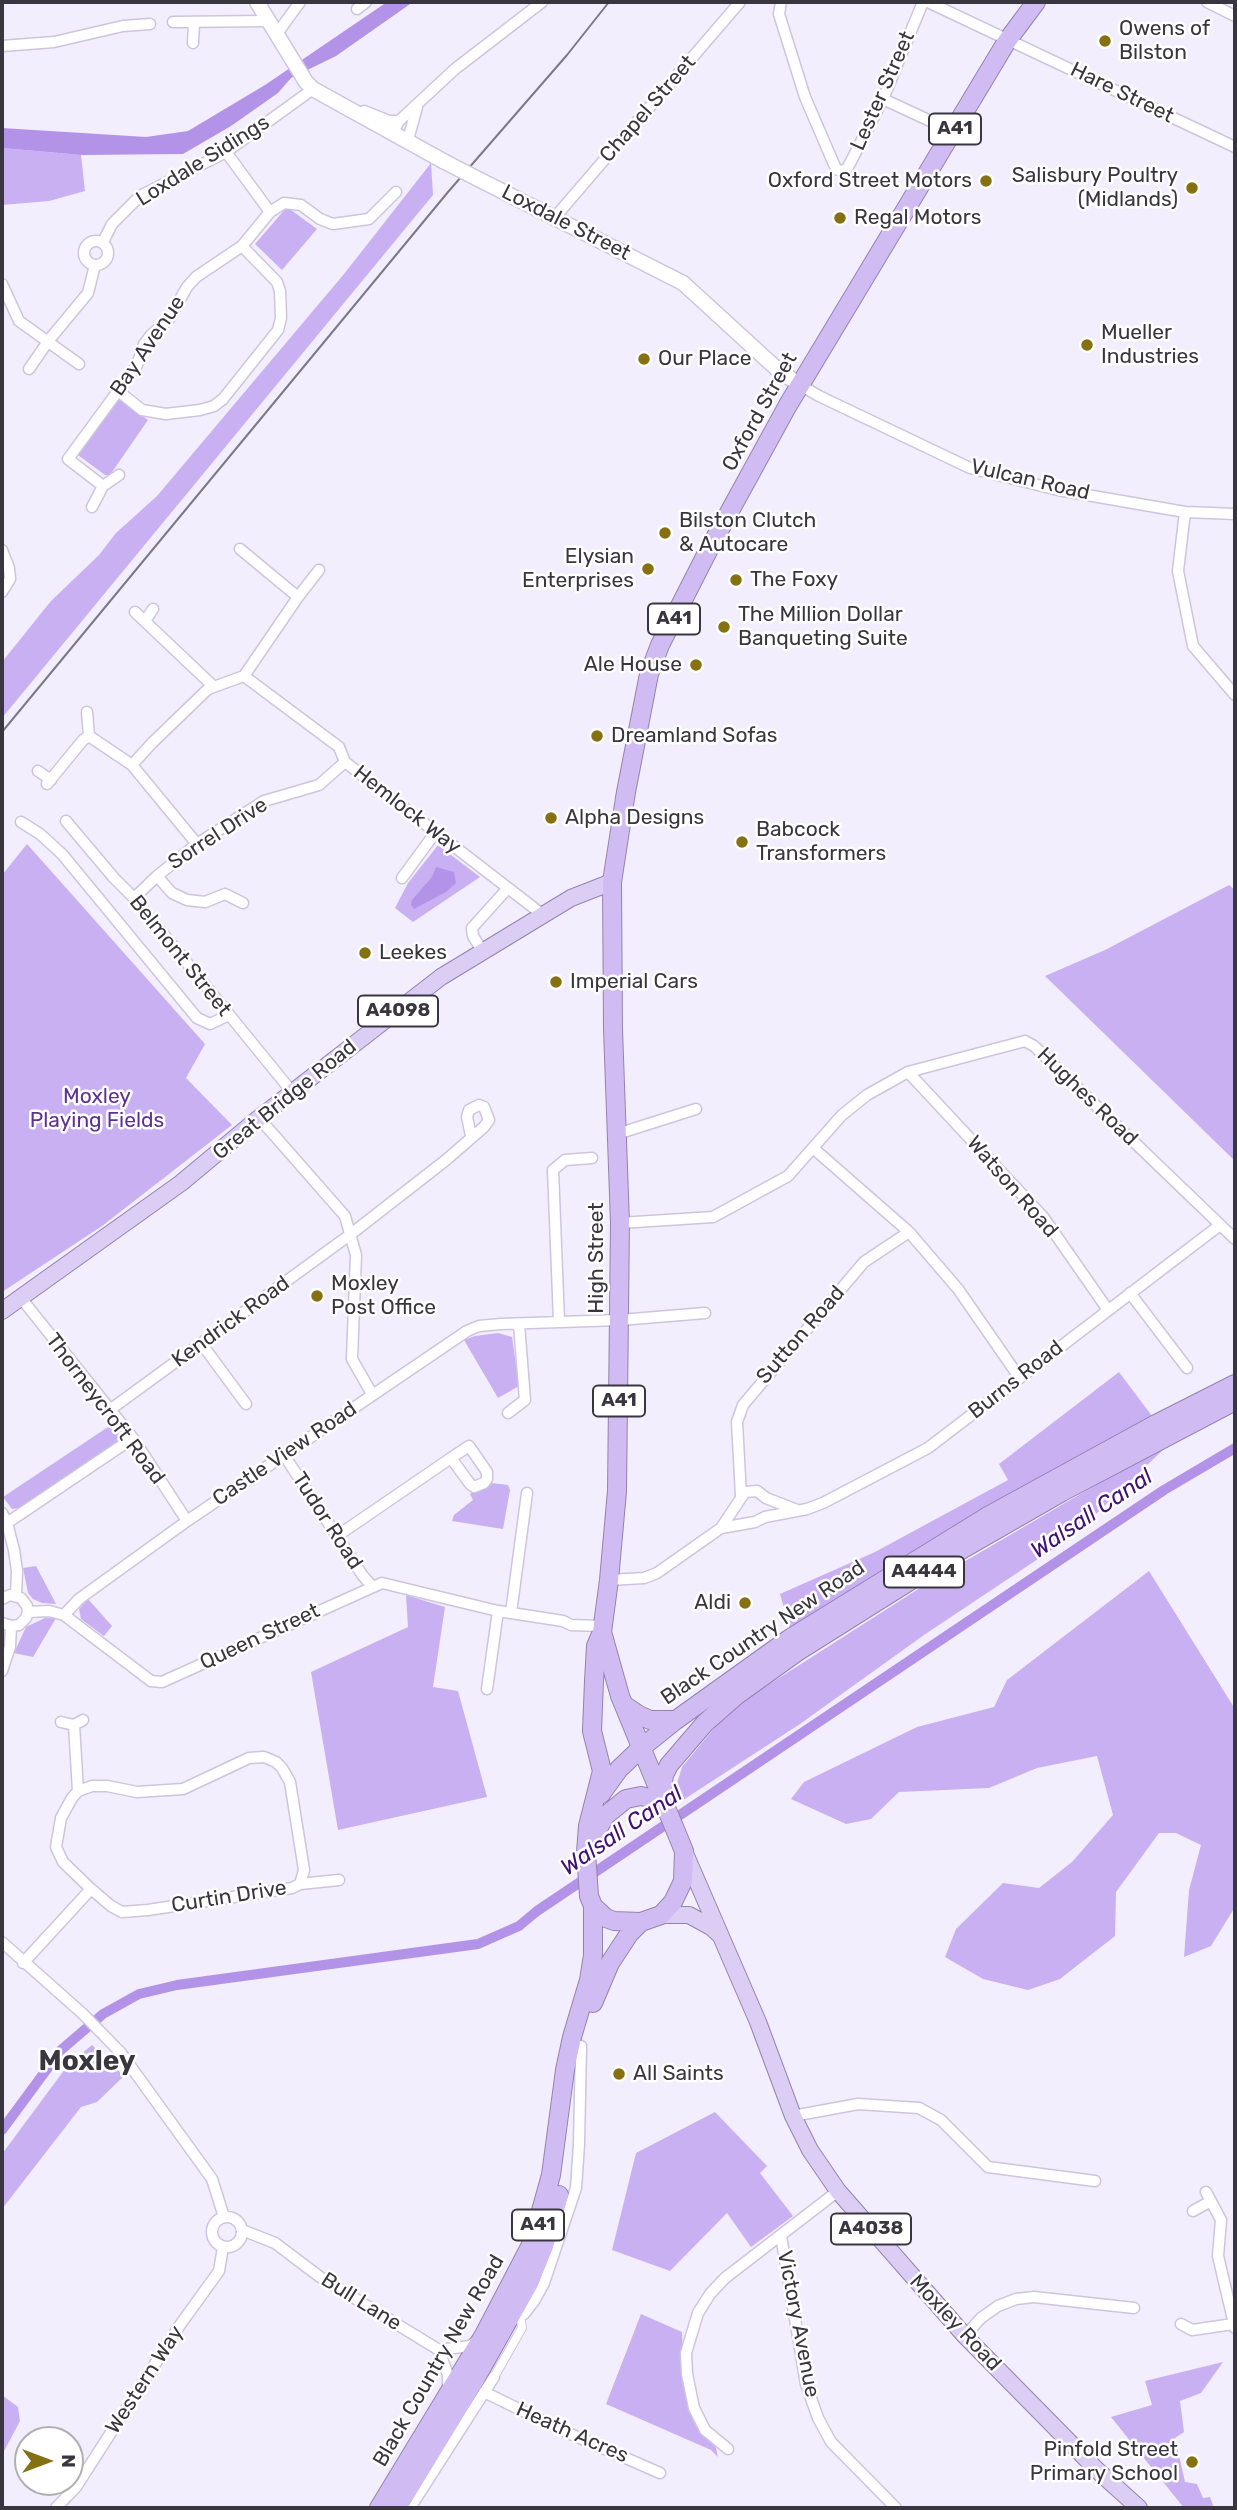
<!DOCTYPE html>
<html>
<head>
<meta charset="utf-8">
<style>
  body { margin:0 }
  #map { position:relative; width:1237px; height:2510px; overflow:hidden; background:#f3eefd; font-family:Rubik,sans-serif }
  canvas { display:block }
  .frame { position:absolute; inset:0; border:4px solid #39363f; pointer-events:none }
  .north { position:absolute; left:14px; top:2426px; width:70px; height:70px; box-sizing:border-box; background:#fff; border:2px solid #b0afb2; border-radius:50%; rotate:90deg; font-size:19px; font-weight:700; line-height:28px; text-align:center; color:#39363f }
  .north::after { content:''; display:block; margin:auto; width:24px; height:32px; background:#867112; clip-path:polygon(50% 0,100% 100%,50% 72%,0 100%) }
</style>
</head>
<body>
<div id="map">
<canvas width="1237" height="2510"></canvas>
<div class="frame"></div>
<div class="north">N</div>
</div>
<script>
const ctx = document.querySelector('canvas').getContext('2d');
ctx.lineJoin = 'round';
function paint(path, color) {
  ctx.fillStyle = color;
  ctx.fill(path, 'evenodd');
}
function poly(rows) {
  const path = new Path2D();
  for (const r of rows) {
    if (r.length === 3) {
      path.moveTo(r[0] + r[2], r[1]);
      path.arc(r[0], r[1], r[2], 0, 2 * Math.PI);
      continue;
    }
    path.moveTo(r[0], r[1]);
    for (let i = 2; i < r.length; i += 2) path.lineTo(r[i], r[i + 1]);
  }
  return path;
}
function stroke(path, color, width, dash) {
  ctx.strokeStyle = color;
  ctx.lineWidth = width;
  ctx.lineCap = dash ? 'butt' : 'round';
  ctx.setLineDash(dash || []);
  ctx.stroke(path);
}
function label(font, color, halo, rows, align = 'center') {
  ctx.font = font + ' Rubik,sans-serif';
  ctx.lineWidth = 5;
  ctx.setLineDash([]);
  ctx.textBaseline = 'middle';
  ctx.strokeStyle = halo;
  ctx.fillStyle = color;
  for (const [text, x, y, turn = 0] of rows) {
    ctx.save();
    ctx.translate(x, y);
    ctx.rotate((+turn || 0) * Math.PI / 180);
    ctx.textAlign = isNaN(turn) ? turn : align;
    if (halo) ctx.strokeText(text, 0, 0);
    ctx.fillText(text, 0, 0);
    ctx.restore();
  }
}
const green = poly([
  [2,148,81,155,85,191,49,201,2,205],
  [431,163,433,195,2,718,2,662,51,601,99,555,116,533,157,496,344,274],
  [287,207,317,229,282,270,255,244],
  [119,398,148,420,110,475,105,475,78,455],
  [27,844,205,1044,186,1078,232,1125,102,1226,2,1292,2,875],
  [438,845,480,877,413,922,395,908,408,883],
  [1229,885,1235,890,1235,1161,1045,976,1105,950],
  [498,1333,512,1337,519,1386,498,1398,464,1340,475,1336],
  [1119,1372,1152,1416,790,1629,780,1594,875,1552,1008,1480,999,1464],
  [114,1423,119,1432,117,1442,19,1508,12,1509,3,1497],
  [1164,1449,1074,1535,924,1635,800,1724,680,1802,675,1790,682,1767,729,1710,926,1584,1118,1472],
  [491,1483,508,1485,510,1490,503,1529,452,1521,454,1515,473,1500,470,1494],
  [36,1566,54,1600,56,1604,42,1603,33,1599,28,1593,23,1568],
  [1149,1571,1235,1709,1235,1907,1211,1946,1184,1957,1189,1890,1201,1845,1176,1833,1159,1833,1116,1892,1115,1936,1060,1979,1028,1990,983,1979,945,1957,956,1929,1003,1883,1039,1888,1072,1862,1113,1815,1097,1756,1037,1768,989,1788,899,1792,871,1819,846,1824,791,1799,804,1782,917,1727,994,1707,1007,1680],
  [406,1595,445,1607,433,1687,458,1691,487,1797,338,1830,311,1672,408,1627],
  [88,1599,112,1626,104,1636,81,1619,79,1609],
  [45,1618,56,1618,33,1657,14,1653,26,1627],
  [92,2045,124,2076,97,2102,81,2107,2,2209,2,2154,68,2065],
  [715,2112,767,2166,760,2173,793,2216,751,2247,727,2213,670,2271,612,2250,636,2153],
  [641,2314,682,2332,684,2390,692,2417,716,2448,718,2457,711,2450,606,2404],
  [1223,2362,1201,2393,1180,2401,1184,2432,1175,2438,1185,2482,1197,2484,1203,2498,1210,2497,1214,2508,1184,2508,1111,2417,1152,2405,1145,2381],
  [2,2395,18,2407,20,2421,2,2455]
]);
const water = poly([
  [387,2,413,2,336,56,291,78,278,93,231,126,183,154,81,155,2,148,2,128,146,137,188,131,265,85],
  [436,867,454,872,456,883,446,892,414,909,411,905,412,900,432,877]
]);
const canal = poly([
  [2,2130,61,2050,103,2014,139,1994,177,1985,478,1944,519,1926,537,1911,1164,1490,1235,1448]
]);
const pedestrian = poly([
  [494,2377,522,2328,520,2315]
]);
const minor = poly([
  [781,2,779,14,805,97,836,169,841,171,847,169,883,99,923,2],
  [928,2,1235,147],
  [1207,2,1235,16],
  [357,9,366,2],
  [173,22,267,21],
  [276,35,300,2],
  [193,43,194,23],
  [2,46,54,42,123,26,150,24],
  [883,99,954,132],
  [364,111,389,121,399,121],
  [393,132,399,121,455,69,542,2],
  [408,140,417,107],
  [226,152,270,212],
  [556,216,740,2],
  [96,253,12],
  [103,242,112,224,140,196,226,152,313,89],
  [2,284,19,321,79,364],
  [29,369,49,340,88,293,95,265],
  [800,385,819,396,970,468,1058,490,1185,512,1235,514],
  [117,390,142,410,166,414,200,410,214,406,223,399,278,330,281,318,280,291,277,282,242,246],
  [103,486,68,459,137,365,144,344,151,335,169,319,187,287,196,277,242,246,270,212,284,203,301,205,320,219,333,224,369,219,396,192],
  [92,507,103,486,119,475],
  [1185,512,1178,571,1193,646,1235,695],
  [240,549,298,597],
  [2,550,9,568,10,579,2,592],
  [135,612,213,686],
  [145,621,153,609],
  [244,676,339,747,345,762,543,915],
  [87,712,89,736],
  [132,765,197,844],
  [38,771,51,780],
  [47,784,83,740,89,736,132,765,152,743,208,689,244,676,298,597,319,570],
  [66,821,114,878,134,898,293,1093],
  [21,822,40,834,62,854,197,1018,210,1024,229,1015],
  [157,876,172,893,187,900,205,902,225,894,243,903],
  [402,878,435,833],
  [134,898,157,876,197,844,264,801,319,785,345,762],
  [483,952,473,936,472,928,508,888],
  [908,1072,1044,1218,1108,1310],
  [259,1118,345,1216,356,1255,352,1359,372,1394],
  [617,1134,696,1109],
  [813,1148,909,1232,958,1289,1019,1377],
  [620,1223,713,1217,788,1176,842,1115,867,1095,908,1072,1025,1041,1034,1046,1235,1239],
  [1130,1293,1187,1368],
  [21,1298,133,1438,187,1521],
  [559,1321,553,1170,565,1160,592,1158],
  [201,1343,246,1404],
  [111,1409,351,1234,446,1160,484,1127,489,1120,484,1107,479,1105,469,1110,467,1117,471,1136],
  [508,1413,525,1400,519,1324],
  [284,1455,363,1576,372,1586],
  [741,1496,737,1422,743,1405,864,1262,909,1232],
  [2,1513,7,1523,14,1550,17,1571,16,1595],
  [7,1523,133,1438],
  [721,1528,755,1522,765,1517,807,1509,823,1503,928,1448,1220,1225],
  [337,1536,451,1458,469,1446,487,1472,487,1479,484,1483,474,1487,470,1484,451,1458],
  [609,1580,644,1578,657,1573,721,1528,745,1492,757,1491,766,1498,797,1510],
  [2,1599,10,1595,21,1598,27,1606,28,1612,26,1618,19,1625,11,1626,2,1623],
  [28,1612,49,1611,64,1615,151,1681,162,1682,382,1583,498,1611,563,1621,571,1625,602,1626],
  [511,1613,527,1493],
  [64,1615,79,1599,187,1521,467,1331,479,1326,501,1324,620,1320,705,1313],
  [2,1671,10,1647,11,1626],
  [487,1689,498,1611],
  [61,1722,74,1725,83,1720],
  [74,1725,78,1791],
  [300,1884,339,1880],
  [2,1942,83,2014,121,2053,212,2179,224,2217],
  [23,1963,91,1889,63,1862,56,1847,61,1818,72,1798,78,1791,92,1786,107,1786,137,1792,183,1789,249,1758,264,1757,276,1762,282,1768,290,1782,304,1870,300,1884,292,1888,148,1910,122,1912,111,1906,91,1889],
  [793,2116,858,2104,919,2108,941,2120,988,2167,1095,2181],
  [1206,2192,1221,2220,1218,2256,1235,2328],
  [1193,2211,1211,2201],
  [227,2232,15],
  [242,2230,275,2243,320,2277,439,2350,448,2375,448,2390],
  [781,2236,806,2384,818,2418,831,2442,896,2508],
  [510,2319,524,2314,534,2301,544,2283,576,2188,579,2144,581,2046],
  [1181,2324,1192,2330,1233,2324],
  [965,2336,981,2318,998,2306,1016,2299,1034,2297,1134,2308],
  [439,2350,470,2346,479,2339],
  [484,2392,566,2432,660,2473],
  [728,2449,705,2430,694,2408,687,2374,686,2353,698,2313,710,2294,725,2278,838,2191],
  [56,2508,76,2487,180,2325,219,2271,223,2247],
  [410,2508,494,2377]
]);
const secondary = poly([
  [257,2,306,82,313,89,445,162],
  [484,182,683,283,777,369,800,385]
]);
const primary = poly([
  [2,1311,181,1183,259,1118,441,977,571,898,612,882],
  [684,1851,758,2022,793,2116,810,2150,838,2191,965,2336,1098,2471,1139,2508],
  [661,1915,689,1915,711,1927,720,1935]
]);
const trunk = poly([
  [602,1632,620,1696,684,1851,683,1881,673,1902,661,1915,641,1922,614,1921,606,1918,593,1906,589,1896,586,1852,588,1826,602,1771,592,1731,594,1681,596,1646,602,1632,609,1580,617,1491,620,1223,613,1029,612,882,626,792,649,674,660,645,709,549,788,405,1007,41,1036,2],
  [624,1705,639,1715,650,1720,676,1720],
  [601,1794,619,1769,641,1748,676,1720,789,1639,988,1516,1156,1424,1235,1384],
  [661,1797,664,1775,669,1765,705,1723,737,1695,797,1652,940,1562,1062,1492,1235,1401],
  [591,1842,605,1816,626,1799,641,1796,663,1801],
  [593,2003,610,1963,629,1934,641,1922],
  [379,2508,484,2335,532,2243,551,2175,565,2070,572,2037,589,1980,593,1955,593,1906],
  [397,2508,473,2383,529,2283,544,2246,559,2195]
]);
const tram = poly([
  [2,732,448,192,567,55,609,2]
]);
const secondaryBridge = poly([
  [445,162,484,182]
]);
const markers = [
  [1105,41,7,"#867112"],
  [986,181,7,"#867112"],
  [1192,188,7,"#867112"],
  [840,218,7,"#867112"],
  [1087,345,7,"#867112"],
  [644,359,7,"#867112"],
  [665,533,7,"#867112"],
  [648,569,7,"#867112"],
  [736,580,7,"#867112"],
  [724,627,7,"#867112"],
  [696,665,7,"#867112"],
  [597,736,7,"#867112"],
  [551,818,7,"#867112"],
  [742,842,7,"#867112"],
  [365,953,7,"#867112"],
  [556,982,7,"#867112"],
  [317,1296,7,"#867112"],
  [745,1603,7,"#867112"],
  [619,2074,7,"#867112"],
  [1192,2462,7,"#867112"]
];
const shields = [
  [955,129,52],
  [674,619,52],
  [398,1011,80],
  [619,1401,52],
  [924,1572,80],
  [538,2225,52],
  [871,2229,80]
];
const shieldNames = [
  ["A41",955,129],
  ["A41",674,619],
  ["A4098",398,1011],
  ["A41",619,1401],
  ["A4444",924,1572],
  ["A41",538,2225],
  ["A4038",871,2229]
];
const poiNames = [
  ["Owens of",1119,29],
  ["Bilston",1119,53],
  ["Salisbury Poultry",1178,176,"right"],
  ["(Midlands)",1178,200,"right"],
  ["Oxford Street Motors",972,181,"right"],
  ["Regal Motors",854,218],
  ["Mueller",1101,333],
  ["Industries",1101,357],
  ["Our Place",658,359],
  ["Bilston Clutch",679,521],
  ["& Autocare",679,545],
  ["Elysian",634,557,"right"],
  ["Enterprises",634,581,"right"],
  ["The Foxy",750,580],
  ["The Million Dollar",738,615],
  ["Banqueting Suite",738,639],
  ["Ale House",682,665,"right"],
  ["Dreamland Sofas",611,736],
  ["Alpha Designs",565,818],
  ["Babcock",756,830],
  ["Transformers",756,854],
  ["Leekes",379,953],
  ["Imperial Cars",570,982],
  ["Moxley",331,1284],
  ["Post Office",331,1308],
  ["Aldi",731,1603,"right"],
  ["All Saints",633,2074],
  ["Pinfold Street",1178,2450,"right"],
  ["Primary School",1178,2474,"right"]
];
const streetNames = [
  ["Lester Street",883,91,-66],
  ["Hare Street",1122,93,26],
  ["Chapel Street",648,109,-49],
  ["Loxdale Sidings",203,161,-32],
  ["Loxdale Street",566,223,27],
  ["Bay Avenue",148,346,-56],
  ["Oxford Street",760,412,-61],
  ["Vulcan Road",1030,480,13],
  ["Hemlock Way",407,810,38],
  ["Sorrel Drive",218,834,-33],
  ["Belmont Street",180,956,51],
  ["Hughes Road",1087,1097,44],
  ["Great Bridge Road",285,1100,-39],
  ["Watson Road",1012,1187,49],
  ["High Street",597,1258,-90],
  ["Kendrick Road",231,1322,-36],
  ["Sutton Road",801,1335,-49],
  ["Burns Road",1016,1380,-38],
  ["Thorneycroft Road",105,1409,53],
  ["Castle View Road",285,1454,-34],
  ["Tudor Road",327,1521,57],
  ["Black Country New Road",763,1633,-34],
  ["Queen Street",260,1637,-25],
  ["Curtin Drive",229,1897,-9],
  ["Bull Lane",361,2302,32],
  ["Moxley Road",955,2323,47],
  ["Victory Avenue",798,2324,79],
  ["Black Country New Road",439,2361,-60],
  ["Western Way",145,2380,-57],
  ["Heath Acres",572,2433,24]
];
const parkNames = [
  ["Moxley",97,1097],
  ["Playing Fields",97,1121]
];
const waterNames = [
  ["Walsall Canal",1092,1514,-34],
  ["Walsall Canal",622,1831,-34]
];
const districtNames = [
  ["Moxley",87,2062]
];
paint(green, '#c8b0f3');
paint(water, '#b393e7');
stroke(canal, '#b393e7', 10);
stroke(pedestrian, '#cdc5dd', 10);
stroke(minor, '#cdc5dd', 13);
stroke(secondary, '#cdc5dd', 17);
stroke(primary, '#9383b1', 18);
stroke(trunk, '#9383b1', 20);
stroke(pedestrian, '#fff', 8);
stroke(minor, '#fff', 10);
stroke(secondary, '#fff', 14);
stroke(primary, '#dccdf5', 16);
stroke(trunk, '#d0bcf2', 18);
stroke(tram, '#7d7985', 2);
stroke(secondaryBridge, '#cdc5dd', 17, []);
stroke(secondaryBridge, '#fff', 14);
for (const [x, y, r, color] of markers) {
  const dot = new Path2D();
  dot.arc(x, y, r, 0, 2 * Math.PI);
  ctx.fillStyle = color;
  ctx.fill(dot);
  stroke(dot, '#fff', 2.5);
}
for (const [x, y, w] of shields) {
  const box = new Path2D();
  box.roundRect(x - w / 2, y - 15.5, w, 31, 5);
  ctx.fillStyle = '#fff';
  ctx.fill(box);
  stroke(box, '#39363f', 2);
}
label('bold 19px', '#39363f', null, shieldNames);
label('21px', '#39363f', '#fff', poiNames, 'left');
label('21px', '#39363f', '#fff', streetNames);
label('21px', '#5d3193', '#fff', parkNames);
label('italic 23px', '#431074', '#fff', waterNames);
label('bold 28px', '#39363f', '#fff', districtNames);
</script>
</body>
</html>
